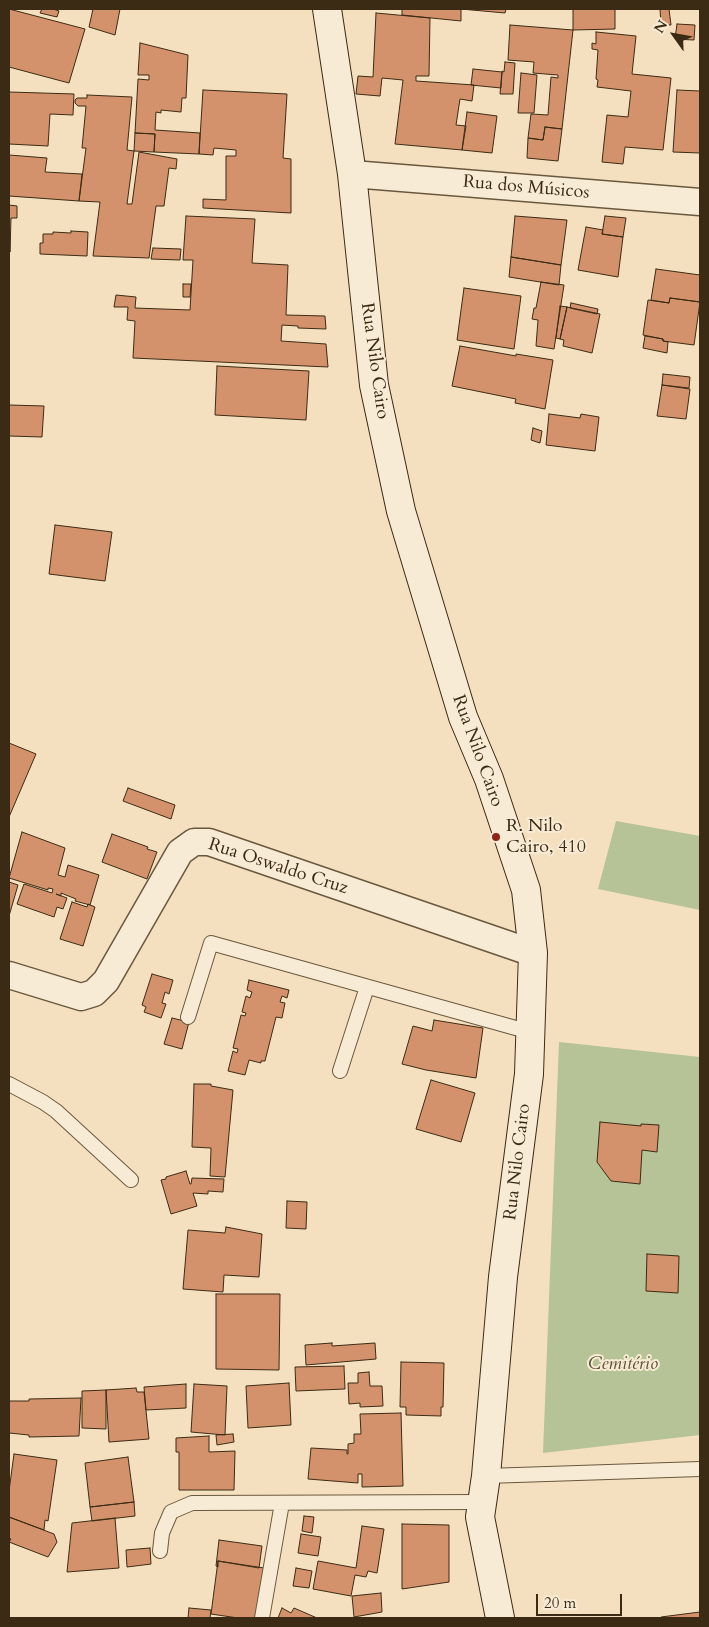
<!DOCTYPE html>
<html>
<head>
<meta charset="utf-8">
<style>
  body { margin:0 }
  #map { position:relative; width:709px; height:1627px; overflow:hidden; background:#f4e0be; font-family:Cardo,serif }
  canvas { display:block }
  .frame { position:absolute; inset:0; border:10px solid #3c2b14; pointer-events:none }
  .north { position:absolute; left:649px; top:10px; width:50px; height:50px; -webkit-text-stroke:4px #f8ebd5; paint-order:stroke; rotate:302deg; font-size:14px; font-weight:700; line-height:20px; text-align:center; color:#3c2b14 }
  .north::after { content:''; display:block; margin:auto; width:18px; height:22px; background:#3c2b14; clip-path:polygon(50% 0,100% 100%,50% 72%,0 100%) }
  .scale { position:absolute; left:536px; top:1594px; width:86px; height:22px; box-sizing:border-box; border:2px solid #3c2b14; border-top:0; padding-left:6px; font-size:15px; line-height:18px; white-space:nowrap; color:#3c2b14; -webkit-text-stroke:4px #f8ebd5; paint-order:stroke }
</style>
</head>
<body>
<div id="map">
<canvas width="709" height="1627"></canvas>
<div class="frame"></div>
<div class="north">N</div>
<div class="scale">20 m</div>
</div>
<script>
const ctx = document.querySelector('canvas').getContext('2d');
ctx.lineJoin = 'round';
function paint(path, color) {
  ctx.fillStyle = color;
  ctx.fill(path, 'evenodd');
}
function poly(rows) {
  const path = new Path2D();
  for (const r of rows) {
    path.moveTo(r[0], r[1]);
    for (let i = 2; i < r.length; i += 2) path.lineTo(r[i], r[i + 1]);
  }
  return path;
}
function stroke(path, color, width, dash) {
  ctx.strokeStyle = color;
  ctx.lineWidth = width;
  ctx.lineCap = dash ? 'butt' : 'round';
  ctx.setLineDash(dash || []);
  ctx.stroke(path);
}
function label(font, color, halo, rows, align = 'center') {
  ctx.font = font + ' Cardo,serif';
  ctx.lineWidth = 4;
  ctx.setLineDash([]);
  ctx.textBaseline = 'middle';
  ctx.strokeStyle = halo;
  ctx.fillStyle = color;
  for (const [text, x, y, turn = 0] of rows) {
    ctx.save();
    ctx.translate(x, y);
    ctx.rotate((+turn || 0) * Math.PI / 180);
    ctx.textAlign = isNaN(turn) ? turn : align;
    if (halo) ctx.strokeText(text, 0, 0);
    ctx.fillText(text, 0, 0);
    ctx.restore();
  }
}
const green = poly([
  [616,821,700,836,700,910,598,889],
  [559,1042,700,1057,700,1435,543,1453]
]);
const building = poly([
  [9,9,85,29,69,83,9,67,9,9],
  [42,9,53,9,59,11,57,17,40,13,42,9],
  [93,9,120,9,115,35,89,27,93,9],
  [402,9,506,9,505,13,461,9,461,21,402,15,402,9],
  [573,9,615,9,615,29,573,30,573,9],
  [660,9,669,9,671,25,661,25,660,9],
  [376,13,430,18,429,76,416,76,416,81,474,85,472,101,460,99,456,125,466,126,462,150,395,144,403,80,382,78,380,96,356,94,358,76,373,77,376,13],
  [677,24,695,25,694,40,675,39,677,24],
  [510,25,573,30,562,129,545,127,543,140,528,138,531,114,548,115,551,77,558,78,558,75,533,73,534,62,508,60,510,25],
  [596,32,636,36,632,74,671,78,663,150,625,147,623,164,602,162,607,115,628,117,631,91,597,87,598,80,596,79,598,50,592,49,592,43,596,44,596,32],
  [140,43,188,55,186,98,182,98,181,112,161,110,161,113,156,112,155,130,200,133,199,154,154,152,155,134,135,133,138,79,149,80,149,75,138,75,140,43],
  [505,62,515,63,513,94,500,94,502,71,504,72,505,62],
  [473,69,502,72,501,88,471,85,473,69],
  [521,73,537,75,534,113,518,113,521,73],
  [203,90,287,94,283,158,291,159,291,213,203,208,203,199,226,200,226,156,236,156,236,150,214,148,213,155,199,154,203,90],
  [677,90,700,91,700,153,673,152,677,90],
  [9,92,74,94,73,115,50,114,48,146,9,144,9,92],
  [87,95,132,97,127,150,134,151,127,204,132,204,139,152,177,159,176,169,169,168,164,206,156,206,149,258,93,256,100,202,79,201,86,148,82,148,86,106,78,106,75,103,75,100,77,98,87,98,87,95],
  [467,112,497,116,492,153,462,150,467,112],
  [545,127,562,129,558,161,527,158,528,138,543,140,545,127],
  [135,133,155,134,154,152,134,151,135,133],
  [9,155,47,158,45,172,82,174,79,201,9,196,9,155],
  [9,205,17,206,17,218,11,218,10,252,9,205],
  [186,216,255,219,252,263,288,265,286,315,325,316,326,329,298,328,298,326,282,325,281,341,326,344,328,367,133,358,135,321,127,320,128,307,114,307,116,295,136,297,135,308,190,310,193,260,183,260,186,216],
  [515,216,567,220,561,265,511,257,515,216],
  [605,216,626,218,623,237,602,234,605,216],
  [586,227,603,230,602,234,623,237,618,277,578,270,586,227],
  [71,231,88,232,87,256,40,254,40,243,43,243,43,234,53,234,53,232,71,233,71,231],
  [153,248,181,249,180,260,151,259,153,248],
  [511,257,561,265,559,285,509,277,511,257],
  [656,269,700,275,700,302,670,298,669,303,651,300,656,269],
  [541,282,564,285,554,349,536,346,538,320,532,319,534,308,536,308,541,282],
  [183,284,191,284,190,297,183,297,183,284],
  [464,288,521,296,514,349,457,340,464,288],
  [670,298,700,302,694,345,663,341,663,339,643,335,648,300,669,303,670,298],
  [571,303,598,309,597,314,570,308,571,303],
  [560,306,567,307,560,339,556,338,560,306],
  [567,307,600,314,592,353,563,346,564,340,560,339,567,307],
  [645,336,663,339,663,341,668,342,667,353,643,348,645,336],
  [460,346,516,356,516,354,553,360,545,409,515,403,516,399,452,386,460,346],
  [217,366,309,371,306,420,215,415,217,366],
  [663,374,690,377,689,388,662,385,663,374],
  [662,385,690,389,686,419,657,416,662,385],
  [9,405,44,406,42,437,9,436,9,405],
  [549,414,580,418,581,414,599,417,595,451,546,445,549,414],
  [533,428,542,431,540,443,531,440,533,428],
  [55,525,112,532,105,581,49,574,55,525],
  [9,743,36,754,9,817,9,743],
  [128,788,175,805,171,819,123,801,128,788],
  [22,832,65,848,58,875,65,877,68,865,99,875,90,905,75,901,76,899,61,893,61,896,56,894,67,898,63,909,57,907,54,917,17,904,24,884,52,893,53,889,48,888,48,890,9,878,22,832],
  [112,834,148,847,147,849,157,852,147,879,102,862,112,834],
  [9,882,18,885,9,916,9,882],
  [72,902,87,907,88,904,95,907,83,946,60,939,72,902],
  [152,974,173,980,169,994,165,992,162,1003,166,1004,161,1018,144,1012,146,1007,142,1005,152,974],
  [249,980,289,990,287,998,282,996,280,1002,285,1003,282,1018,276,1017,265,1061,261,1061,261,1063,249,1060,245,1075,228,1071,233,1051,237,1053,238,1049,233,1048,241,1015,245,1016,246,1013,242,1012,246,996,250,998,252,992,247,990,249,980],
  [172,1018,189,1022,182,1049,164,1044,172,1018],
  [434,1020,483,1028,476,1078,426,1070,402,1064,413,1026,432,1031,434,1020],
  [431,1080,475,1093,461,1142,416,1129,431,1080],
  [194,1084,211,1084,211,1086,233,1090,225,1177,210,1176,211,1148,192,1147,194,1084],
  [600,1122,641,1126,641,1124,659,1125,657,1152,642,1150,640,1184,611,1181,597,1162,600,1122],
  [186,1171,190,1184,191,1184,192,1178,224,1179,223,1192,208,1191,208,1194,193,1193,197,1206,171,1214,161,1180,166,1179,166,1177,186,1171],
  [287,1201,307,1202,306,1229,286,1228,287,1201],
  [226,1227,262,1234,259,1277,224,1275,223,1292,183,1289,188,1230,225,1233,226,1227],
  [647,1254,679,1256,678,1293,646,1291,647,1254],
  [216,1294,280,1294,279,1370,216,1369,216,1294],
  [332,1343,332,1346,375,1343,376,1359,306,1365,305,1345,332,1343],
  [401,1362,444,1363,443,1407,441,1407,441,1416,406,1415,406,1407,400,1407,401,1362],
  [344,1366,345,1389,296,1391,295,1367,344,1366],
  [369,1372,370,1386,382,1386,383,1406,360,1407,360,1403,349,1404,348,1383,358,1383,358,1373,369,1372],
  [289,1383,291,1425,248,1428,246,1386,289,1383],
  [186,1384,186,1408,146,1410,144,1387,186,1384],
  [194,1384,227,1386,225,1435,191,1432,194,1384],
  [136,1388,137,1392,144,1392,149,1439,109,1442,106,1390,136,1388],
  [106,1390,106,1429,82,1428,82,1391,106,1390],
  [81,1398,79,1436,29,1437,29,1435,9,1433,9,1401,29,1401,29,1399,81,1398],
  [401,1413,403,1486,362,1487,362,1474,358,1474,358,1483,308,1479,311,1448,347,1450,347,1454,348,1454,348,1444,354,1443,354,1434,361,1434,360,1414,401,1413],
  [233,1434,234,1442,217,1445,216,1435,233,1434],
  [209,1436,209,1452,235,1451,234,1490,179,1490,179,1452,176,1452,176,1438,209,1436],
  [14,1454,57,1460,48,1521,45,1520,44,1530,9,1517,9,1491,14,1454],
  [128,1457,134,1502,90,1507,85,1463,128,1457],
  [134,1502,135,1516,92,1521,90,1507,134,1502],
  [304,1516,314,1517,312,1533,302,1531,304,1516],
  [9,1517,54,1534,57,1542,48,1557,9,1542,11,1539,9,1538,9,1517],
  [115,1518,119,1568,67,1572,72,1523,115,1518],
  [402,1524,449,1525,449,1582,402,1589,402,1524],
  [362,1526,384,1529,377,1573,368,1571,366,1577,355,1575,351,1596,313,1589,318,1561,356,1568,362,1526],
  [301,1534,321,1537,318,1556,298,1553,301,1534],
  [219,1540,262,1546,259,1568,218,1561,218,1567,216,1566,219,1540],
  [150,1548,151,1564,127,1567,126,1550,150,1548],
  [218,1561,264,1568,256,1618,238,1618,211,1614,218,1561],
  [296,1568,312,1571,309,1588,293,1586,296,1568],
  [381,1593,382,1612,354,1617,352,1596,381,1593],
  [189,1608,211,1610,210,1618,188,1618,189,1608],
  [282,1608,291,1613,294,1608,317,1618,278,1618,282,1608],
  [700,1612,700,1618,661,1618,661,1617,700,1612]
]);
const lane = poly([
  [188,1017,211,943,530,1032],
  [340,1071,367,987],
  [9,1084,43,1102,56,1111,131,1180],
  [486,1476,700,1469],
  [160,1551,162,1533,171,1512,192,1503,483,1502],
  [262,1618,282,1503]
]);
const street = poly([
  [352,174,700,202],
  [9,975,81,997,94,993,106,981,180,852,194,842,209,842,533,953]
]);
const secondary = poly([
  [327,9,352,174,374,385,401,511,463,717,489,779,526,890,533,953,529,1074,503,1277,486,1476,480,1517,500,1618]
]);
const markers = [
  [496,837,5,"#8f2418"]
];
const streetNames = [
  ["Rua dos Músicos",526,188,5],
  ["Rua Nilo Cairo",374,361,82],
  ["Rua Nilo Cairo",477,751,70],
  ["Rua Oswaldo Cruz",278,867,18],
  ["Rua Nilo Cairo",518,1162,-83]
];
const poiNames = [
  ["R. Nilo",506,827],
  ["Cairo, 410",506,848]
];
const parkNames = [
  ["Cemitério",623,1365]
];
paint(green, '#b5c396');
paint(building, '#d3926c');
stroke(building, '#3c2b14', 1);
stroke(lane, '#6a583e', 16);
stroke(street, '#6a583e', 29);
stroke(secondary, '#3c2b14', 30);
stroke(lane, '#f8ebd5', 14);
stroke(street, '#f8ebd5', 26);
stroke(secondary, '#f8ebd5', 28);
for (const [x, y, r, color] of markers) {
  const dot = new Path2D();
  dot.arc(x, y, r, 0, 2 * Math.PI);
  ctx.fillStyle = color;
  ctx.fill(dot);
  stroke(dot, '#f8ebd5', 2);
}
label('18px', '#3c2b14', '#f8ebd5', streetNames);
label('18px', '#3c2b14', '#f8ebd5', poiNames, 'left');
label('italic 18px', '#5a5134', '#f8ebd5', parkNames);
</script>
</body>
</html>
